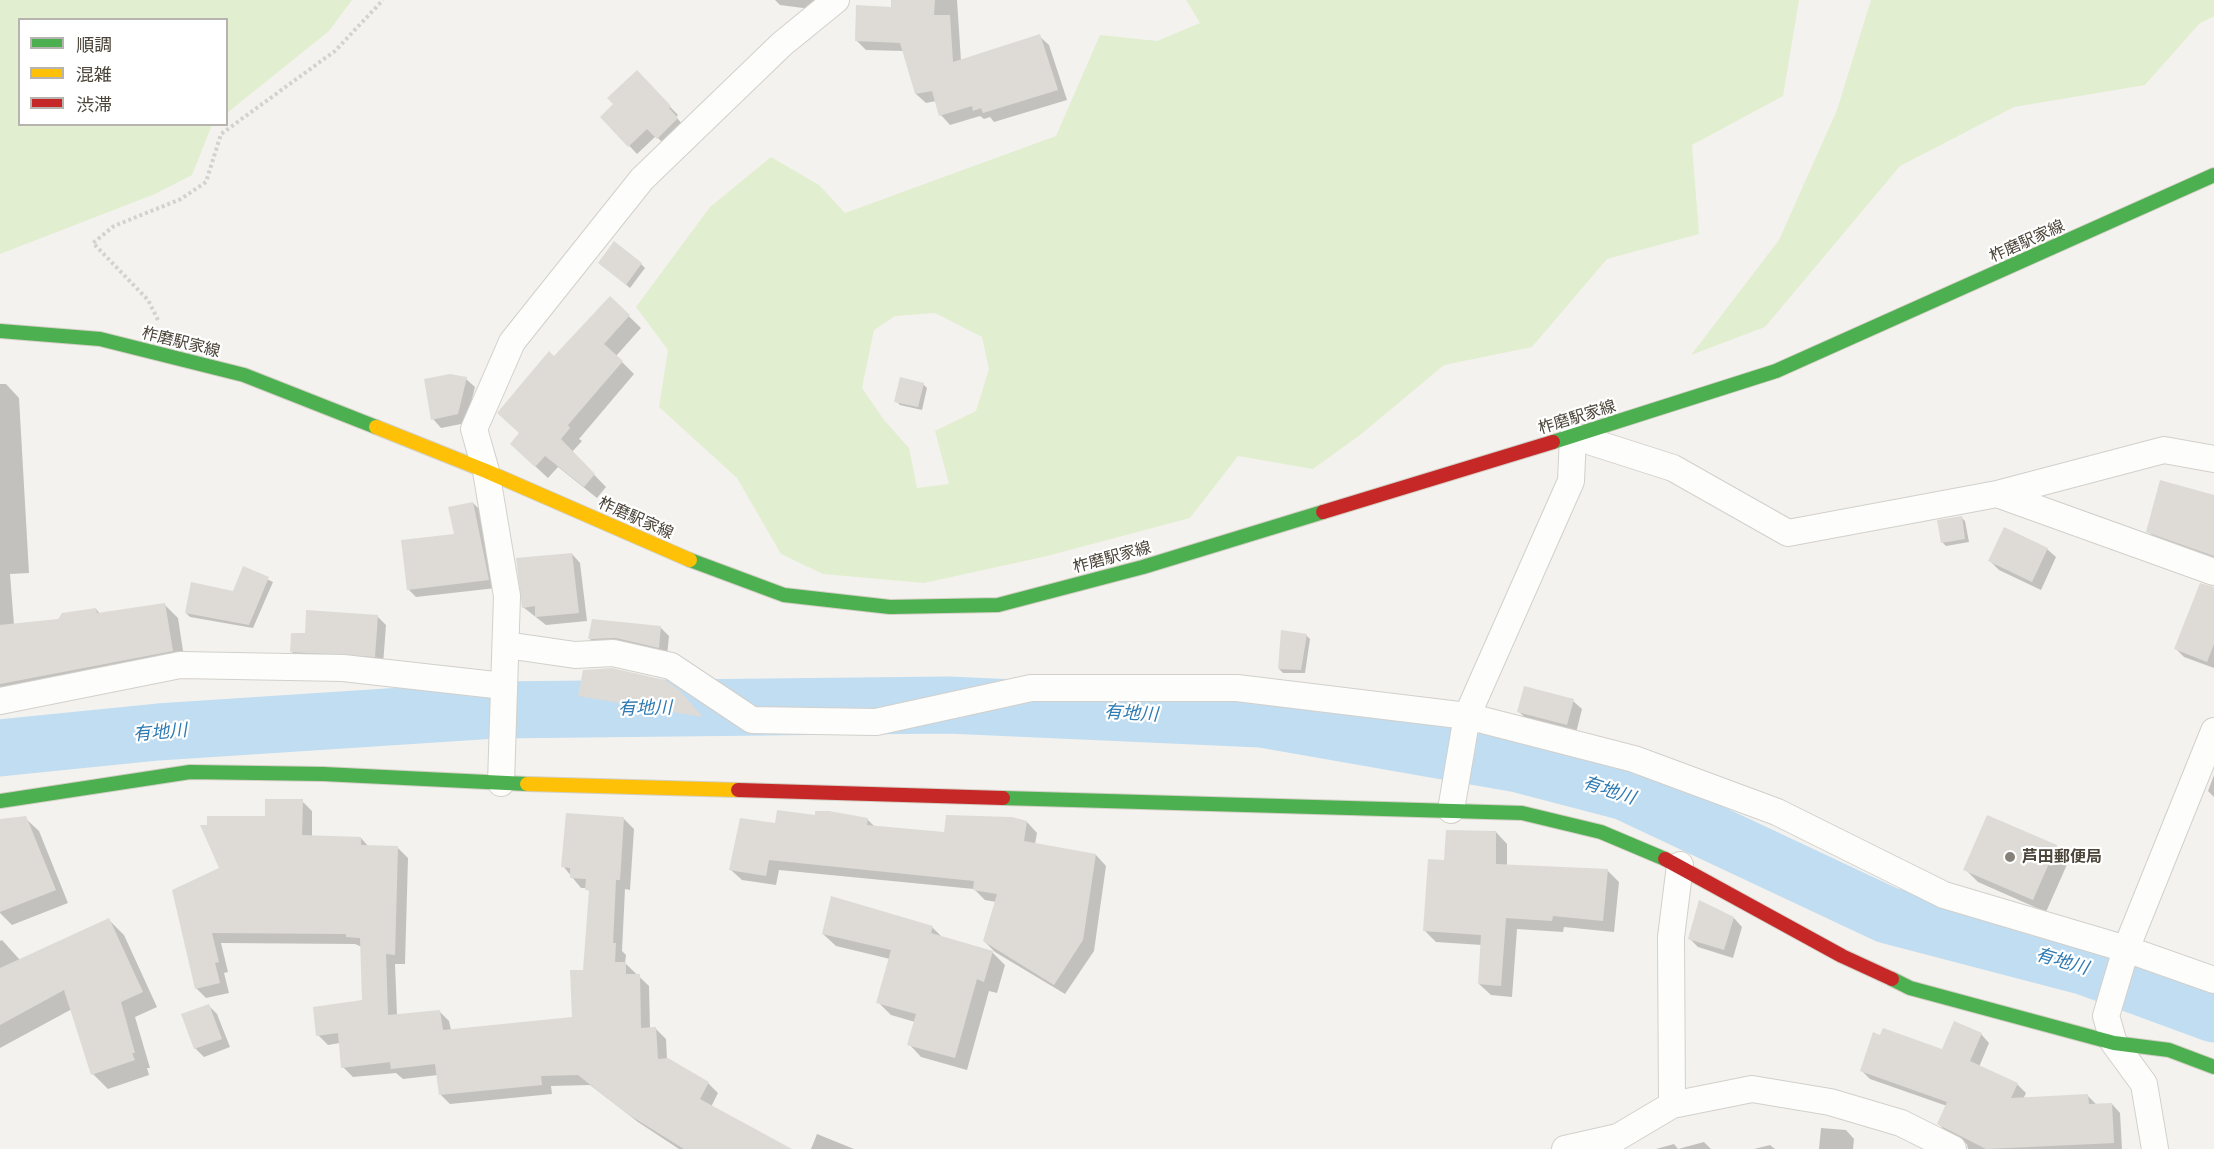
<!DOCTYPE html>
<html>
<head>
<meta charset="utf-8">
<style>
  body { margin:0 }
  #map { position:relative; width:2214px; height:1149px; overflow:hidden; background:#f4f2ee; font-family:Ubuntu,"Noto Sans JP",sans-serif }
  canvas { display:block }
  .legend { position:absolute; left:18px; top:18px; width:210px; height:108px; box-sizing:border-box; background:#fff; border:2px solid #b7b4b0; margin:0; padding:8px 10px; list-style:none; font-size:18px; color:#4b4439 }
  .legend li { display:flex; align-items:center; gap:12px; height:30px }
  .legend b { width:30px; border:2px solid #b7b4b0 }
</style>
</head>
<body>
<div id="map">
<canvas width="2214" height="1149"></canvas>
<ul class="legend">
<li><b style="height:8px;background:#4caf50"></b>順調</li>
<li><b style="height:8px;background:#ffc107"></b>混雑</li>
<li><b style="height:8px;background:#c62828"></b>渋滞</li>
</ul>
</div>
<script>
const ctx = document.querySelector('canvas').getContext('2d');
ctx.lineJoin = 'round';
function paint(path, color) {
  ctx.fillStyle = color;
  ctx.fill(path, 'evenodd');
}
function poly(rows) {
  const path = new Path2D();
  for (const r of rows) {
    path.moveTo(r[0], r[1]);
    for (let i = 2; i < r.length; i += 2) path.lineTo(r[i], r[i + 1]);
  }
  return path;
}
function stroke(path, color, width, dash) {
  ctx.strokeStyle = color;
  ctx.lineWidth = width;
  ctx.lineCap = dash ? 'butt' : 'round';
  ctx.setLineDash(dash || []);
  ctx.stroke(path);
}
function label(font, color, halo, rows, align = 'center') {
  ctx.font = font + ' Ubuntu,"Noto Sans JP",sans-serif';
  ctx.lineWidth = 4.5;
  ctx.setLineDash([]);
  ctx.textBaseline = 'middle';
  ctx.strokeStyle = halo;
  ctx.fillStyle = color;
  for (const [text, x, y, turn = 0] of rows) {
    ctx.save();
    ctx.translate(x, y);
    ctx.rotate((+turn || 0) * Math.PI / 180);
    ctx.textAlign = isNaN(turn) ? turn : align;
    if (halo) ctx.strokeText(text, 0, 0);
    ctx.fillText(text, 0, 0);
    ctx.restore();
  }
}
const green = poly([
  [0,0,352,0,329,31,227,113,226,20,20,20,20,124,212,125,192,175,155,194,0,254],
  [1186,0,1799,0,1783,96,1692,145,1699,234,1607,259,1532,347,1444,365,1360,435,1313,469,1238,456,1190,518,1047,556,924,583,823,574,781,554,737,478,659,407,668,350,636,307,710,207,771,157,819,185,845,213,1056,136,1100,35,1157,41,1200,23],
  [935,313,982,337,989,369,976,411,935,431,949,484,917,488,909,448,884,420,862,388,874,330,895,316],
  [1871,0,2214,0,2214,16,2199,24,2145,85,2014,107,1900,166,1765,327,1691,355,1779,240,1837,110]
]);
const shadow = poly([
  [775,0,838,0,826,11,780,5],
  [893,0,957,0,961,61,1039,36,1049,45,1067,100,994,122,990,117,984,119,980,116,950,125,941,115,936,101,926,103,916,94,904,51,866,50,856,40,893,9],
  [636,72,678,115,676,117,685,127,666,146,656,136,637,154,602,117,615,105],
  [641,264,645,268,630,288,604,266],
  [610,298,641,328,616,356,634,374,579,439,582,441,572,452,606,487,597,498,558,467,548,478,524,456,521,434,554,358],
  [466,379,475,387,466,423,441,428,433,419],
  [0,384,6,384,19,398,29,573,10,574,14,625,59,621,96,609,100,614,165,605,178,618,185,664,0,699],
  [923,384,927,388,922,410,900,405,896,401],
  [2214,496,2214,560,2156,540,2148,531],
  [473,503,481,511,496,588,416,597,408,589,455,535],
  [1961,517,1965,521,1969,542,1946,546,1942,542],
  [2047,549,2056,557,2041,590,1999,570,1990,561],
  [572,554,580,563,587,621,546,625,523,607],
  [244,568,273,582,253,628,190,617,186,613,233,592],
  [2214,588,2214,668,2184,657,2176,649],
  [377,616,386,625,383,665,300,660,291,651,306,635],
  [660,627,669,636,667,656,598,647,590,639],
  [1306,635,1310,639,1305,673,1283,673,1279,669],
  [580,695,688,700,709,725,589,704],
  [1573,701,1582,709,1576,733,1528,720,1519,712],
  [2214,775,2214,797,2208,791],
  [302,801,312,811,312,837,361,838,369,847,398,848,408,858,405,964,395,964,397,1015,439,1011,449,1021,451,1030,573,1019,584,971,590,893,587,888,581,888,563,866,624,819,634,829,630,890,625,889,622,951,626,955,625,963,649,986,650,1029,656,1029,666,1039,667,1059,708,1083,718,1093,711,1107,789,1149,679,1149,638,1122,590,1085,551,1086,552,1094,450,1104,440,1094,438,1075,403,1079,396,1073,353,1077,343,1067,340,1043,328,1045,318,1035,364,1001,362,947,355,944,221,943,228,972,224,973,229,993,206,998,196,988,221,869,266,817],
  [816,817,867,819,875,827,945,834,1027,822,1037,833,1035,844,1096,855,1106,866,1094,951,1065,994,995,952,984,941,996,902,985,900,974,889,779,870,776,885,742,880,731,870,776,825],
  [25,818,39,831,68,903,12,925,0,913,0,821],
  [1496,832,1507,844,1507,866,1607,870,1619,882,1614,932,1564,927,1563,932,1517,929,1512,997,1491,995,1479,984,1482,945,1436,942,1425,931,1445,862],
  [2056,846,2069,860,2046,912,1978,882,1965,869],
  [1734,918,1742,927,1733,958,1698,947,1689,938],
  [109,920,124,935,157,1007,135,1017,150,1068,147,1068,149,1075,108,1089,93,1074,72,1009,0,1048,0,941,2,940,20,960],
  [932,927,943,938,992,952,1005,965,997,993,989,991,967,1070,921,1057,909,1044,915,1022,891,1015,878,1002,890,959,836,946,823,934],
  [209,1006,217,1014,230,1047,204,1057,195,1048],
  [1981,1034,1989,1043,1979,1067,2017,1084,2026,1093,2023,1099,2087,1095,2096,1104,2112,1104,2120,1113,2122,1149,1968,1149,1967,1144,1947,1133,1939,1124,1947,1106,1870,1079,1861,1070,1943,1051],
  [1821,1128,1846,1130,1854,1139,1853,1149,1819,1149],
  [817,1134,854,1149,811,1149],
  [1704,1142,1711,1149,1656,1149,1674,1144,1678,1149],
  [1770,1145,1775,1149,1754,1149]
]);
const river = poly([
  [0,748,158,732,495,710,948,705,1261,719,1518,764,1625,792,1887,915,2086,967,2214,1014]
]);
const building = poly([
  [891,0,935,0,934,15,950,15,953,62,1040,34,1058,90,983,113,981,108,973,111,972,106,939,116,932,91,915,94,900,43,855,41,856,5,891,7],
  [637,70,671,106,669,108,678,118,657,139,647,129,628,147,600,117,613,104,607,98],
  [614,241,642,263,626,285,598,263],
  [610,296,630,315,604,344,623,361,568,425,570,428,561,439,595,474,584,487,545,456,535,467,510,444,519,433,497,413,549,351,554,356],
  [450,374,467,377,458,414,431,420,424,379],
  [900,377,924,383,918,407,894,402],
  [2160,480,2214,495,2214,556,2146,532],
  [473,502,489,580,407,590,401,540,454,534,448,507],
  [1962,516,1965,539,1941,543,1937,520],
  [2004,527,2048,548,2032,582,1988,561],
  [572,553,579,613,535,617,535,606,522,608,516,558],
  [243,566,269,577,249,625,185,613,191,582,233,591],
  [2200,583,2214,587,2214,644,2207,662,2174,649],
  [165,603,173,651,0,684,0,625,58,619,62,613,96,608,97,613],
  [306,610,378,615,375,657,290,652,291,633,305,633],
  [592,619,661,626,659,648,616,638,588,639],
  [1281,630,1307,634,1301,670,1278,669],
  [612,668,665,680,679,690,703,717,578,696,583,670],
  [1524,686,1574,699,1567,725,1517,712],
  [265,799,303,799,302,835,361,837,361,845,398,846,395,955,386,954,388,1015,440,1010,443,1030,572,1017,570,970,583,970,589,890,585,890,586,879,570,878,570,868,561,867,566,813,624,817,620,880,616,880,613,943,616,943,615,962,626,962,626,974,640,974,641,1028,656,1027,658,1059,668,1058,709,1082,700,1099,792,1149,684,1149,626,1113,578,1075,541,1076,542,1085,439,1095,435,1064,391,1069,390,1062,341,1068,338,1033,316,1036,313,1007,362,1000,360,938,346,937,346,934,212,933,219,962,215,963,220,983,195,989,172,890,219,868,200,825,207,825,207,816,265,816],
  [777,810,815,815,815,811,829,811,868,818,867,825,944,832,946,815,1012,817,1027,821,1024,841,1096,854,1083,940,1054,985,983,941,997,894,973,890,974,881,769,860,766,876,729,870,740,818,775,823],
  [1987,815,2057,845,2033,900,1963,870],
  [26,816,56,890,0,912,0,819],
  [1446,830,1496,831,1496,864,1608,869,1603,921,1553,916,1552,921,1506,918,1501,986,1478,984,1481,935,1423,931,1428,859,1444,860],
  [831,896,933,926,931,933,993,951,984,982,977,979,955,1058,907,1045,916,1014,876,1003,891,950,822,934],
  [1699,900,1734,917,1724,950,1688,939],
  [109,918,143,992,121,1002,135,1053,132,1053,135,1060,91,1075,64,990,0,1025,0,968],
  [209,1004,222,1039,194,1049,181,1014],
  [1954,1021,1982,1033,1970,1061,2018,1083,2011,1098,2088,1094,2089,1104,2112,1103,2114,1143,1986,1149,1937,1124,1947,1102,1860,1071,1873,1032,1880,1035,1883,1028,1942,1049]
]);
const path = poly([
  [158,320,148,300,93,243,114,226,181,199,206,182,221,134,335,51,383,0]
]);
const street = poly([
  [1997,494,2214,572],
  [506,645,575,655,613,653,671,666,752,720,876,722,1031,688,1237,688,1467,716,1634,759,1777,812,1944,895,2126,949,2214,980],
  [0,701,180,665,343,668,504,686],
  [501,783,507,596,486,471,474,429,512,342,642,179,782,44,836,0],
  [1451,810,1467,716,1571,481,1573,436,1673,468,1788,533,1997,494,2164,450,2214,459],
  [1672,1105,1671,937,1680,865],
  [1565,1149,1618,1137,1672,1105,1752,1089,1830,1102,1901,1123,1953,1149],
  [2155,1149,2144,1084,2114,1043,2106,1016,2126,949,2214,731]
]);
const fast = poly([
  [0,331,100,339,244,375,376,427],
  [1553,442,1776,371,2214,175],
  [690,560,784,595,890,607,998,605,1143,567,1323,512],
  [1003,798,1522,813,1601,832,1665,859],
  [0,801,190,772,323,774,527,784],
  [1892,979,1910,988,2114,1043,2169,1050,2214,1067]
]);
const slow = poly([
  [376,427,486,471,690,560],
  [527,784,738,790]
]);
const jam = poly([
  [1323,512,1553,442],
  [738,790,1003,798],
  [1665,859,1842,956,1892,979]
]);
const markers = [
  [2010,857,6,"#868178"]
];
const streetNames = [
  ["柞磨駅家線",2027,241,-24],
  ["柞磨駅家線",181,342,14],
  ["柞磨駅家線",1577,417,-17],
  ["柞磨駅家線",636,518,24],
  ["柞磨駅家線",1112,557,-15]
];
const poiNames = [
  ["芦田郵便局",2022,857]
];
const waterNames = [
  ["有地川",645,708,-1],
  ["有地川",1131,713,3],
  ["有地川",160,732,-5],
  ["有地川",1609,790,18],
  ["有地川",2062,961,16]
];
paint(green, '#e1eecf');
paint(shadow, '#0003');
stroke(river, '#c0ddf1', 57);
paint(building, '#dedbd6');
stroke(street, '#d2d0cb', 28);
stroke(fast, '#d3cfc5', 16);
stroke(slow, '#d3cfc5', 16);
stroke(jam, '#d3cfc5', 16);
stroke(path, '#d3d2cc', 4, [3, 3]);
stroke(street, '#fdfdfc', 26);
stroke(fast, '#4caf50', 14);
stroke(slow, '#ffc107', 14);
stroke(jam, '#c62828', 14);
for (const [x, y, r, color] of markers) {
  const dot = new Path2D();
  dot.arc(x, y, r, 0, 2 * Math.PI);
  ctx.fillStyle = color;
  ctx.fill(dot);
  stroke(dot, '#fff', 2);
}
label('16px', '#4b4439', '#fff', streetNames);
label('bold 16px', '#4b4439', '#fff', poiNames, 'left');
label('italic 18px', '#2e7ab2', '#fff', waterNames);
</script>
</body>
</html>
